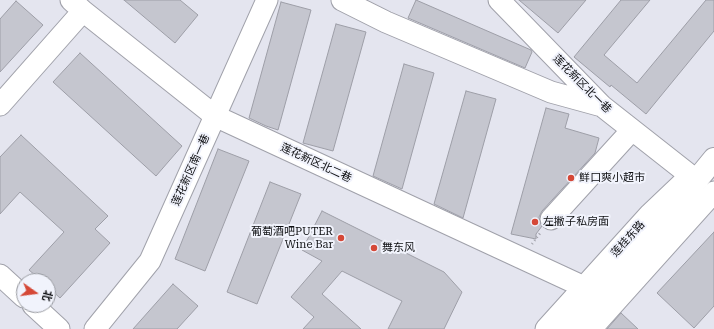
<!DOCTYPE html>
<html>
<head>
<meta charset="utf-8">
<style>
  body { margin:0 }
  #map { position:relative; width:714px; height:329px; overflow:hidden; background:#e4e5ef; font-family:"Roboto Serif","Noto Sans SC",serif }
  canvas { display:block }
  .north { position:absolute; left:16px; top:273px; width:40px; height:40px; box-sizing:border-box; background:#f1f3fc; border:1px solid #96989e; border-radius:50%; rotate:104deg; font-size:11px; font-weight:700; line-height:16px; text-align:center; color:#0e0f12 }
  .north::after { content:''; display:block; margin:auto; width:14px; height:18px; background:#d54837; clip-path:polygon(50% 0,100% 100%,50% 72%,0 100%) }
</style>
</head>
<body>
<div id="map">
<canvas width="714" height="329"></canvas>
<div class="north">北</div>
</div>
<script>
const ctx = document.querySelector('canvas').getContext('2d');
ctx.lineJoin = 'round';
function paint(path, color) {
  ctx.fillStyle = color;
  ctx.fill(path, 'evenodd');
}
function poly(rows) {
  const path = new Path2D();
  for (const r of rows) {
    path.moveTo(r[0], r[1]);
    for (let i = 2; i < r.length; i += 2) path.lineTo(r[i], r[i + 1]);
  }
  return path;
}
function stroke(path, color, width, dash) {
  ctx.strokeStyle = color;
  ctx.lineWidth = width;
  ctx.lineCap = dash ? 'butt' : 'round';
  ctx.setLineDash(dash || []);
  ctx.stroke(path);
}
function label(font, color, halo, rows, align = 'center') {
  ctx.font = font + ' "Roboto Serif","Noto Sans SC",serif';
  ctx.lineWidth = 4;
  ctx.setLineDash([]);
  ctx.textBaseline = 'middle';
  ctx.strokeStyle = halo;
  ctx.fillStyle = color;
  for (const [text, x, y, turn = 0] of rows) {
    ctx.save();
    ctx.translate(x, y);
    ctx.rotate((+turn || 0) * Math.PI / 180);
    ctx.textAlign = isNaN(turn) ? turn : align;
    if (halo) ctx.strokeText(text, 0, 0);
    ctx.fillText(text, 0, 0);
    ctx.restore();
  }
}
const building = poly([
  [124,0,180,0,198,15,175,43,124,0],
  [416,0,531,50,532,52,525,68,408,18,416,0],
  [519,0,586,0,558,33,519,0],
  [621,0,650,0,604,55,637,83,706,0,714,0,714,31,646,114,611,85,610,87,574,57,621,0],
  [16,1,43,25,0,72,0,19,16,1],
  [281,2,311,10,278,130,266,126,249,118,281,2],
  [336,24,366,32,333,151,303,143,336,24],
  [80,53,182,146,156,176,53,82,80,53],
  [404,64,434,73,402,189,373,176,404,64],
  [466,91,496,99,463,218,434,204,466,91],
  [546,108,569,114,565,128,599,138,595,153,542,211,539,217,540,222,542,226,536,234,536,239,511,234,546,108],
  [21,135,108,216,95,229,110,243,60,298,48,287,48,281,42,281,29,270,64,232,20,192,0,214,0,157,21,135],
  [218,149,249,161,205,271,175,259,218,149],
  [270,182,301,194,257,304,227,292,270,182],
  [322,211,444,272,462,292,444,329,388,329,402,301,342,271,322,294,361,329,303,329,314,317,291,297,322,261,302,250,322,211],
  [714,232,714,306,694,328,657,293,714,232],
  [173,284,198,306,177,329,133,329,173,284],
  [621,313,638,329,607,329,621,313]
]);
const path = poly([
  [532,244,541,232]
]);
const minor = poly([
  [71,0,83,11,215,116,584,287],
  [342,0,386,22,551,92,602,106],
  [499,0,602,106,691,176],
  [0,105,83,11],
  [551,219,632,130],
  [0,275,24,297],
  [33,305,59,329],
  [95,329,150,261,267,0],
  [546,329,650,214,690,176],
  [591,329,714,192]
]);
const highway = poly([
  [567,329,664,220,714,159]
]);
const markers = [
  [571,178,4,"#d54837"],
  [535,222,4,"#d54837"],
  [341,238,4,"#d54837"],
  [374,248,4,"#d54837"]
];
const streetNames = [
  ["莲花新区北一巷",582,84,45],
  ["莲花新区北二巷",316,163,25],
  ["莲花新区南一巷",191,170,-66],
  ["莲桂东路",628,239,-48]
];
const poiNames = [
  ["鲜口爽小超市",579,178],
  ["左撇子私房面",543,222],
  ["葡萄酒吧PUTER",333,232,"right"],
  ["Wine Bar",333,245,"right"],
  ["舞东风",382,248]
];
paint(building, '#c5c6cf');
stroke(building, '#9d9ea7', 1);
stroke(minor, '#a0a1aa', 23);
stroke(highway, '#a0a1aa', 24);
stroke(path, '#a0a1a9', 2.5, [1, 3]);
stroke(minor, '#fff', 21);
stroke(highway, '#fff', 22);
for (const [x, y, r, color] of markers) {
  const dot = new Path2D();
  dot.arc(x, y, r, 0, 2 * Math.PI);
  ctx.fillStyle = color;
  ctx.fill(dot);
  stroke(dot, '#f1f3fc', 1.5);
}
label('11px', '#0e0f12', '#f1f3fc', streetNames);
label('11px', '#0e0f12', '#f1f3fc', poiNames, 'left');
</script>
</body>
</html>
